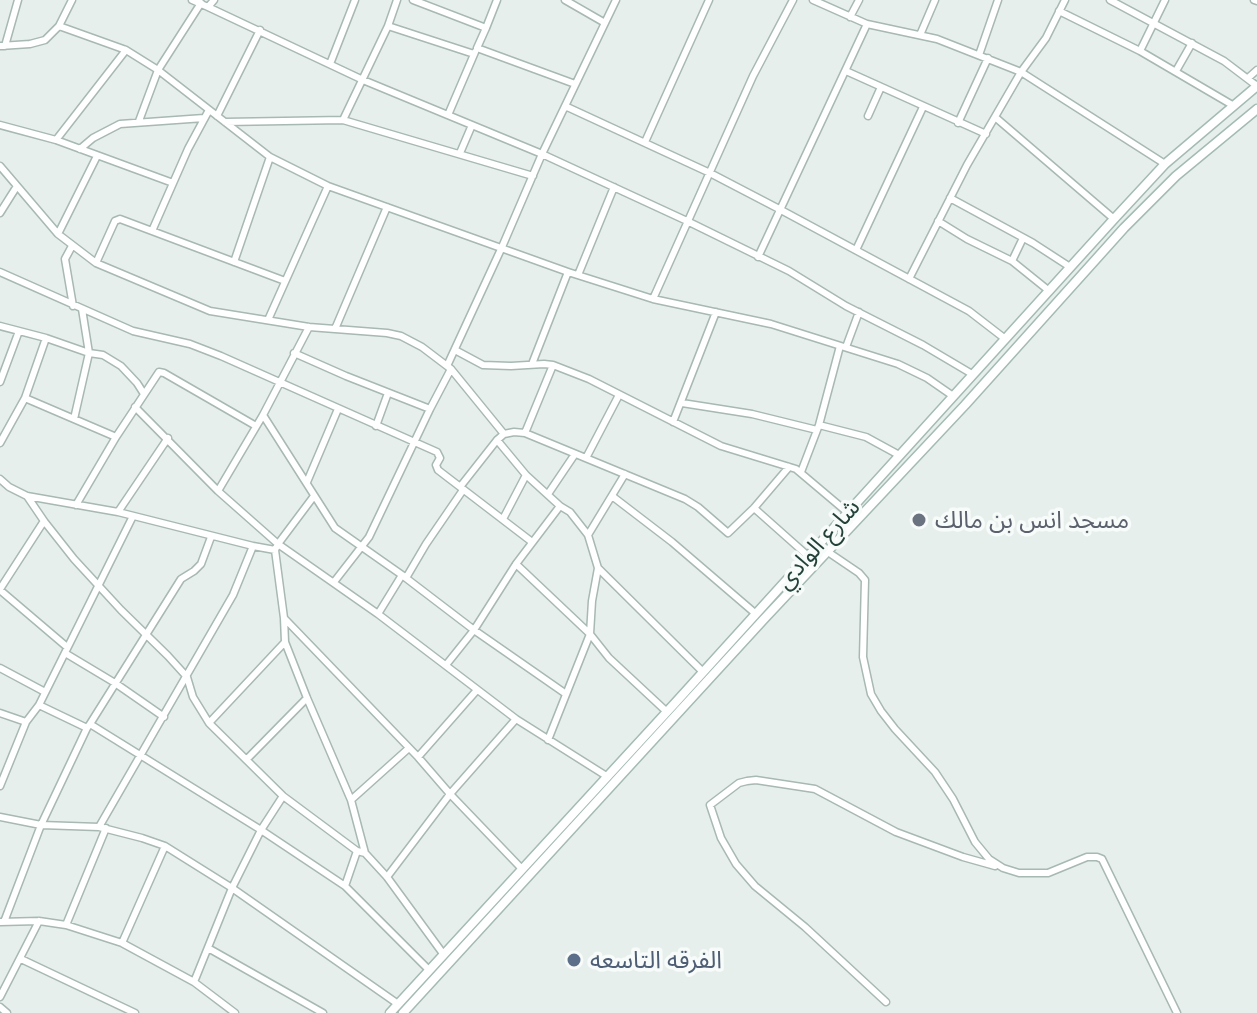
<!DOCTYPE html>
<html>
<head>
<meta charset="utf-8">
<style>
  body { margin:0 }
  canvas { display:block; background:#e6efeb }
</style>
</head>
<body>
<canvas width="1257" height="1013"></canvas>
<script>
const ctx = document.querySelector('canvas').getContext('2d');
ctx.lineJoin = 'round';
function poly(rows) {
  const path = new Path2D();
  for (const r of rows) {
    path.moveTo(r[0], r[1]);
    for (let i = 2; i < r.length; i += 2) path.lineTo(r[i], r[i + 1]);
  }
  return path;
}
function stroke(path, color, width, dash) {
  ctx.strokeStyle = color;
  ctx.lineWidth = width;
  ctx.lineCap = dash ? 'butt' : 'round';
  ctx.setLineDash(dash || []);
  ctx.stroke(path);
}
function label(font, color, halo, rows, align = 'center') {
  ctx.font = font + ' Lato,"Noto Sans Arabic",sans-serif';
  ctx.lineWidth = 7;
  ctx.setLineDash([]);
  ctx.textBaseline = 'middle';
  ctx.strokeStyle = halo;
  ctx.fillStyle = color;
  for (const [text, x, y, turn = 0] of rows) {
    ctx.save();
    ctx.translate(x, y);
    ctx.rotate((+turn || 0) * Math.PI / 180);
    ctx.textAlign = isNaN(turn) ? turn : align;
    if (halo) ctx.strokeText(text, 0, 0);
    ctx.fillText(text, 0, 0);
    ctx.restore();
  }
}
const street = poly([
  [72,0,59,26,126,50,158,70,139,121],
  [192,0,208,7,214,0],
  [413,0,486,28,477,48,575,84],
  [565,0,605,23],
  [813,0,867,24,937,39,1021,72,1165,164],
  [1110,0,1224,61,1257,86],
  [1165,0,1140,51,1234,106],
  [1254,0,1257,1],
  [201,3,158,70,270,157,328,186,568,272,653,299,771,324,898,364,927,378,953,396],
  [208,7,363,80,542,154,687,221,789,271,846,306,923,345,972,374],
  [1059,11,1140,51],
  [850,17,859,0],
  [388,26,474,54],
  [486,28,497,0],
  [920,35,935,0],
  [0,46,30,44,45,40,59,26],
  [5,46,18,0],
  [979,55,998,0],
  [330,64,355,0],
  [846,71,986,134],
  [1176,71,1192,43],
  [1248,78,1257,70],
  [565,106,710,173,781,210,969,311,1004,338],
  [448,115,475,52],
  [217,116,260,30],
  [868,116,881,87],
  [995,117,1114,219],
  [343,120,388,26,397,0],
  [225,122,343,120,533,176],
  [958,123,988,58],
  [0,125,56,140,173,183],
  [56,140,126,50],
  [645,142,709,0],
  [80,149,93,138,120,124,204,118],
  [460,153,472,125],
  [0,166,58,234,96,263,210,311,309,327,387,333,401,336,422,347,451,369,504,434,497,440,526,475,560,506,570,512,588,535,598,568,703,672],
  [950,198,1033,243,1070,267],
  [0,213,17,186],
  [938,221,967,239,1012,261,1048,290],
  [152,231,188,149,209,110],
  [58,234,97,156],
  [72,246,65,259,73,306],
  [856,250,923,107],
  [758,257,867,24],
  [1012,261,1023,238],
  [234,262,270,157],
  [96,263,115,221,120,219,285,281],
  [0,272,133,331,190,344,221,356,437,452,440,458,436,465,438,470,532,542],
  [578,275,614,187],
  [909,279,967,165,1021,72,1046,38,1065,0],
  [653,299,753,76,793,0],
  [82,309,89,353,103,355,121,366,137,383,144,394],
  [268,320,328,186],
  [0,326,46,338,89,353,74,419],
  [335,329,387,207],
  [846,347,859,312],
  [455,350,483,365,511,366,544,364,553,365,589,379,721,446,796,469,847,512],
  [294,353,346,376,430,409],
  [532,364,568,272],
  [447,366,502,247,542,154,616,0],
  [0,382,19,331],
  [25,398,116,437],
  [682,403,752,414,817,430],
  [135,407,218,491,278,544,314,496],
  [263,415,335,528,402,575,474,630,566,694],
  [673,422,716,312],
  [819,425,866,437,899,455],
  [376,426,388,393],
  [525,433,553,365],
  [504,434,514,432,525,433,685,499,698,507,728,533,754,508,789,467],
  [0,443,25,398,46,338],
  [586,458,619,395],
  [801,472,819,425,840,346],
  [0,479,9,487,27,496,118,512,253,546,275,550,278,544,378,614,516,719,608,777],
  [307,482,338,409],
  [460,487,497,440],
  [218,491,263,415,309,327],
  [548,494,575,454],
  [27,496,44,521,74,559,121,610,168,656,187,677,193,697,209,723,283,796,357,851,365,853,387,877,444,955],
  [612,496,672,542,756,614],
  [76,505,116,437,159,372,164,373,256,426],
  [754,508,808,556],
  [118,512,168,438],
  [503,519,526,475],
  [588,535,625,474],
  [275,550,284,618,285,642,307,698,351,800,365,853],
  [828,552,859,573,865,580,863,657,871,694,881,711,895,729,935,772,953,799,975,842,989,859,1003,868,1019,873,1048,873,1087,857,1097,857,1102,859,1177,1013],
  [516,564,590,634,609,658,667,712],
  [406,578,426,544,463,490],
  [334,582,369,537,430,409,451,369],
  [0,589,44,521],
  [0,590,67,647],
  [378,614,402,575],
  [284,618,418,757,450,794,522,869],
  [65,653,115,683,164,717],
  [446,665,474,630,516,564,560,506],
  [0,668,45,692],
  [39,705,87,728,90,724,261,830,345,886,429,970],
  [0,713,26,722],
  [209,723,285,642],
  [90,724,181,579,194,571,201,564,211,537],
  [548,740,590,634,592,601,598,568],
  [418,757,477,690],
  [247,759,307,698],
  [0,786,26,722,39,705,133,516],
  [351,800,409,748],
  [0,817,41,825,99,827,142,838,165,846,232,888,398,1004],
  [99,827,233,595,253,546],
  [387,877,450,794,516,719],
  [345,886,357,851],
  [0,922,39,921,66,925,122,943,194,982,235,1013],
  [4,922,41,825,87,728],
  [66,925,106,828],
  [122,943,165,846],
  [208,948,323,1013],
  [21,959,135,1013],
  [194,982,232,888,261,830,283,796],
  [0,997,39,921],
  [886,1002,805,927,755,886,736,864,721,838,710,805,739,783,747,781,756,780,815,789,896,832,963,857,995,866],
  [0,1007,7,1013]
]);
const secondary = poly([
  [390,1013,676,702,1114,219,1165,164,1257,86],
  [403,1013,764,619,965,405,1124,228,1176,176,1257,109]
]);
const markers = [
  [919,520,8,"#6b7280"],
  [574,960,8,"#5c6f8a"]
];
const worshipNames = [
  ["مسجد انس بن مالك",935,520]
];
const streetNames = [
  ["شارع الوادي",818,544,-48]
];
const serviceNames = [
  ["الفرقه التاسعه",590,960]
];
stroke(street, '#a8b8b2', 9);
stroke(secondary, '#a4bbb3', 11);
stroke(street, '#fff', 6);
stroke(secondary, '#fff', 8);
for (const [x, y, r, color] of markers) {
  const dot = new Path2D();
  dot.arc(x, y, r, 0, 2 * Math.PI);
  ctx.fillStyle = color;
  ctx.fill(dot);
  stroke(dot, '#f7fbf9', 3);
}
label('24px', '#5b616d', '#f7fbf9', worshipNames, 'left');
label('24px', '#24423a', '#f7fbf9', streetNames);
label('24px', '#4e5e75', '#f7fbf9', serviceNames, 'left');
</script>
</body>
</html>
